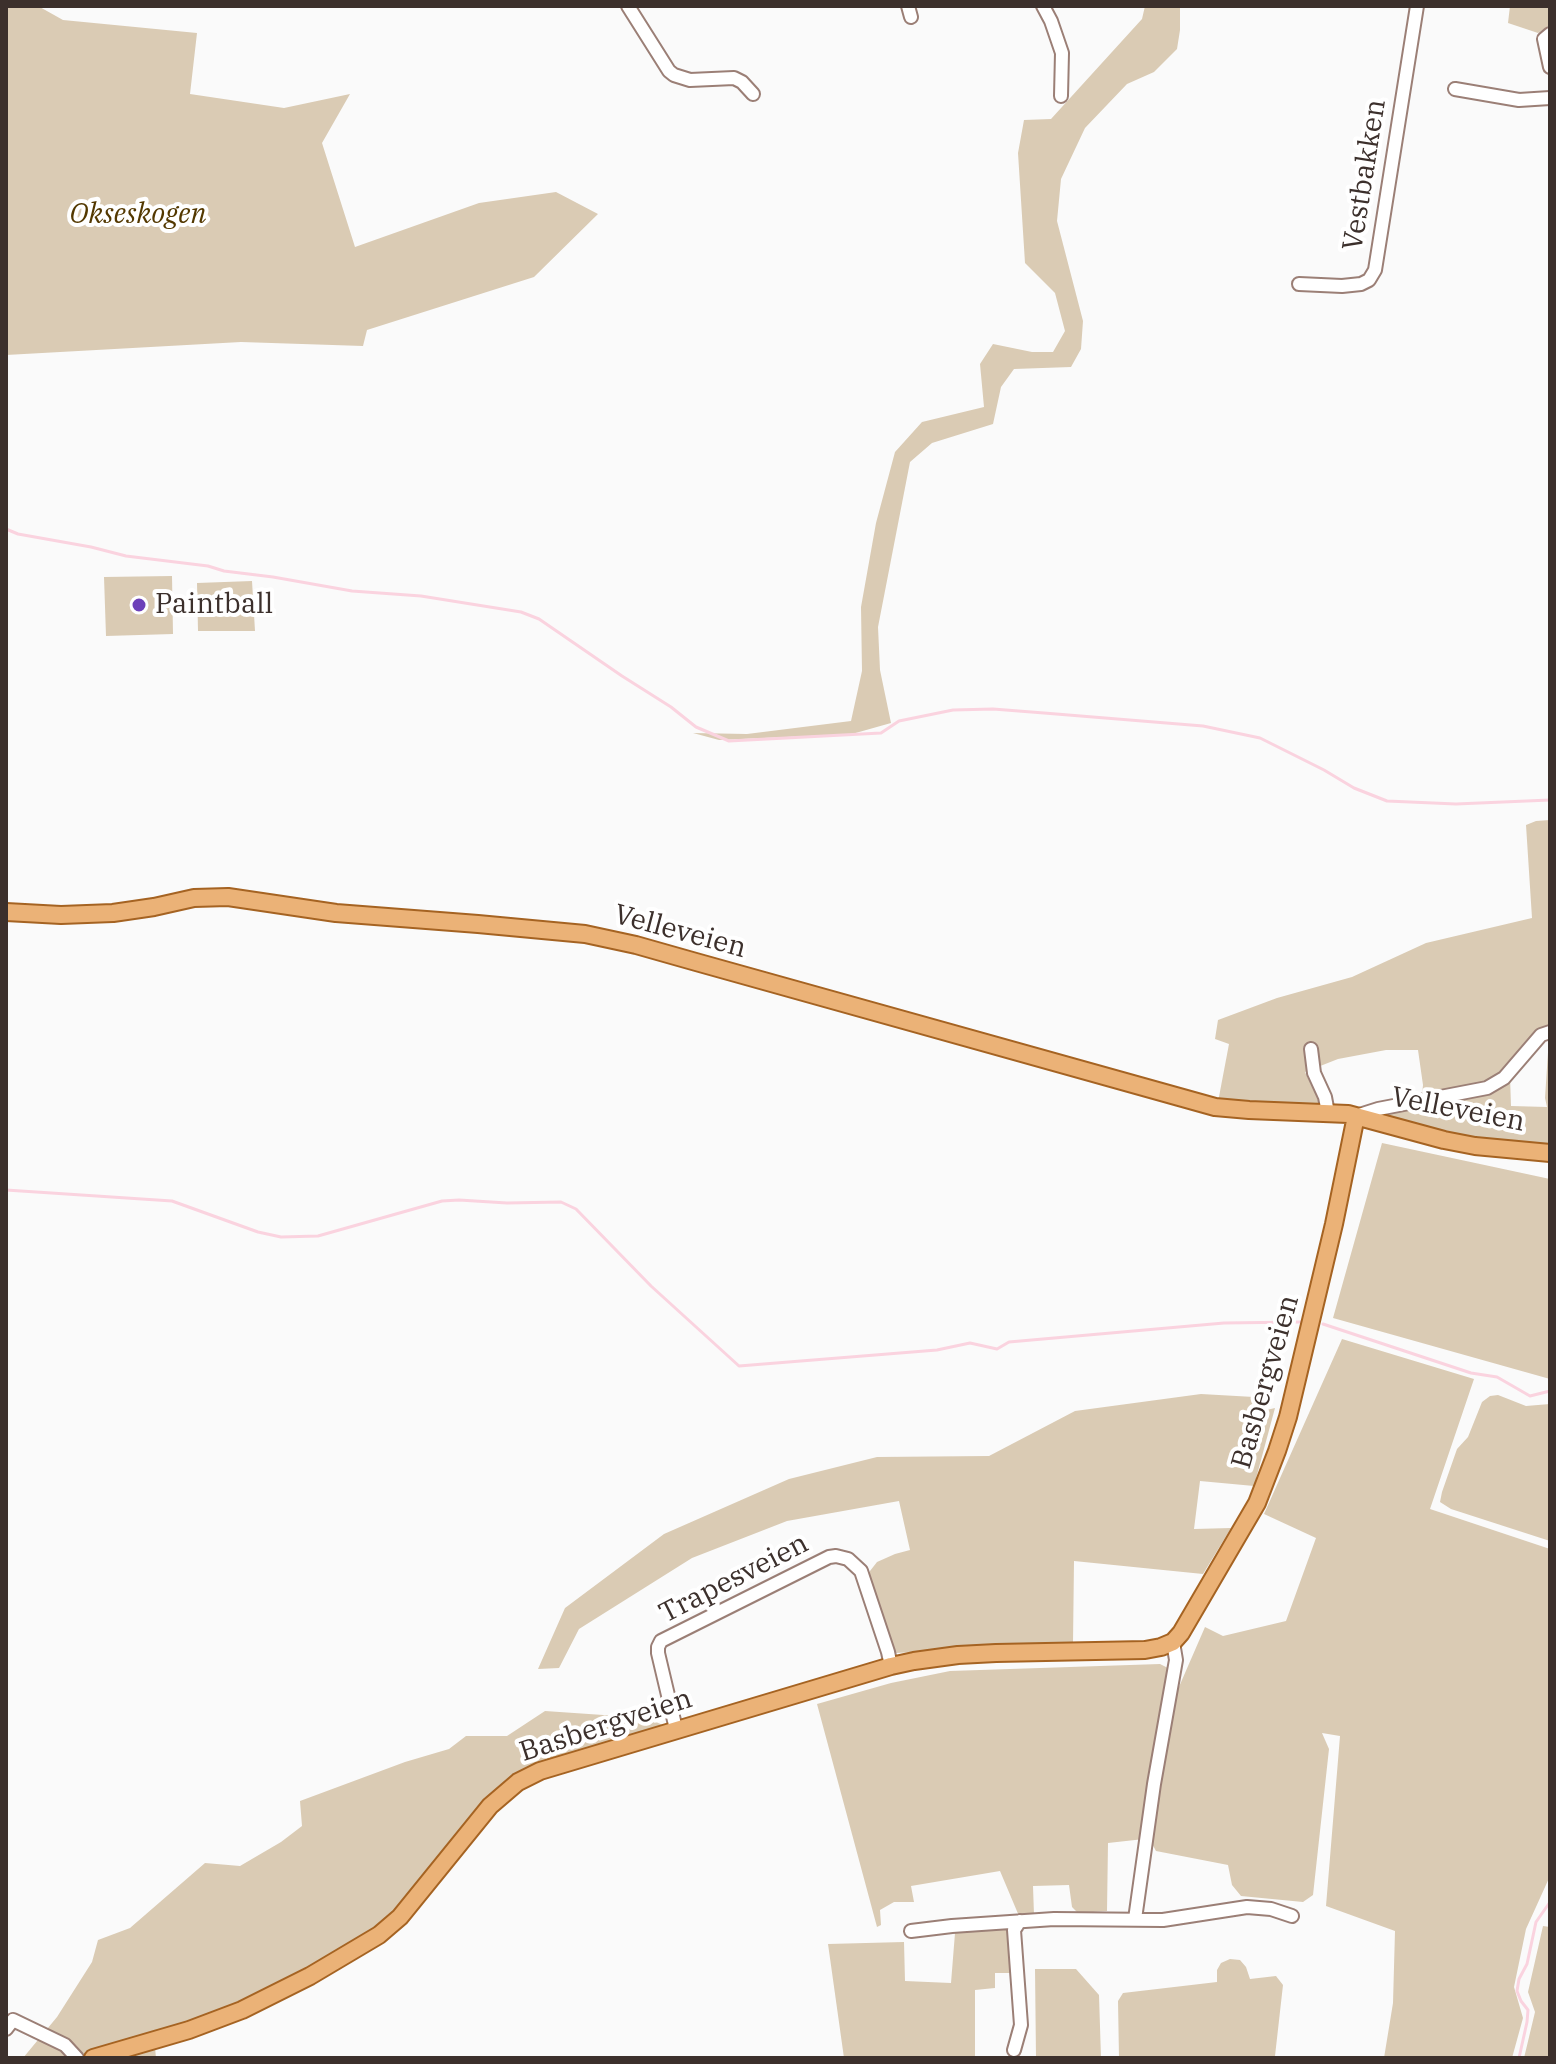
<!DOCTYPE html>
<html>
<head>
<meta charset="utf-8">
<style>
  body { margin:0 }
  #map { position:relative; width:1556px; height:2064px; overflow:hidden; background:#fafafa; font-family:"IBM Plex Serif",serif }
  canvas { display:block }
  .frame { position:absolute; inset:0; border:8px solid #3c302c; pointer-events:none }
</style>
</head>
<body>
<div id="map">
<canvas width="1556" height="2064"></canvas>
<div class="frame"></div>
</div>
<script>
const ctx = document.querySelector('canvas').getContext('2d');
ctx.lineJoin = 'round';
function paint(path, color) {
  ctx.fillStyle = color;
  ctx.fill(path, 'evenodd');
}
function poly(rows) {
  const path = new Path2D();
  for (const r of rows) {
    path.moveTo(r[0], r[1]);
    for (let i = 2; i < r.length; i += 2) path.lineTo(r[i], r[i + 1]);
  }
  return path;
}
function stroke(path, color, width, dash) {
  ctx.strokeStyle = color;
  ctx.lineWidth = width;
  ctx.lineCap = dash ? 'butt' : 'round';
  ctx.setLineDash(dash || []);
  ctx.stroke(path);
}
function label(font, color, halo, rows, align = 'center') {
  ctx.font = font + ' "IBM Plex Serif",serif';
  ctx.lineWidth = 8;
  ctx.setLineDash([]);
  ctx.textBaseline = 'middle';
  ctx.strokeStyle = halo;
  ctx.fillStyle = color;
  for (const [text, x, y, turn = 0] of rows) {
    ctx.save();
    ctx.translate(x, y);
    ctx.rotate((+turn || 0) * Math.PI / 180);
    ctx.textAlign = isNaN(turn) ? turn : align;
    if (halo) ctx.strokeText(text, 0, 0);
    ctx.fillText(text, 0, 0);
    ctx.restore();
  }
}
const green = poly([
  [6,6,38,6,63,20,197,33,190,94,284,108,350,94,322,143,355,247,479,203,556,192,598,214,534,277,367,330,363,346,241,342,6,355],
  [1145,6,1180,6,1180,30,1177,49,1154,72,1127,84,1085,128,1061,179,1057,221,1083,321,1081,349,1071,367,1014,369,1001,387,993,424,932,443,910,462,878,627,880,670,891,723,852,734,719,740,693,733,747,734,851,721,862,671,861,607,876,523,895,452,922,422,984,407,980,364,993,344,1032,352,1053,352,1065,331,1055,293,1025,263,1018,153,1024,120,1051,119,1142,19],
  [1510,6,1550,6,1550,25,1538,33,1508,23],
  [172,576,173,634,106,636,104,577],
  [252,581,255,631,198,631,197,583],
  [1550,820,1550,1146,1453,1136,1391,1118,1389,1110,1422,1096,1423,1085,1418,1050,1386,1050,1338,1059,1305,1072,1320,1103,1218,1102,1229,1044,1215,1039,1218,1020,1277,998,1352,977,1426,943,1532,918,1526,825,1536,821],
  [1547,1036,1549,1037,1545,1098,1547,1107,1511,1106,1510,1076],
  [1382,1143,1550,1179,1550,1379,1333,1318],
  [1342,1339,1474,1379,1430,1509,1550,1549,1550,1876,1526,1929,1514,1987,1523,2018,1512,2058,1384,2058,1393,2003,1395,1931,1326,1906,1340,1736,1322,1733,1329,1749,1313,1895,1303,1902,1241,1896,1232,1885,1228,1865,1156,1851,1150,1840,1175,1696,1205,1627,1223,1636,1286,1621,1316,1538,1264,1514],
  [1201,1394,1254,1397,1258,1412,1275,1408,1254,1486,1200,1481,1194,1529,1231,1528,1203,1574,1074,1561,1073,1643,896,1653,869,1578,870,1571,877,1562,895,1554,910,1550,899,1501,787,1521,692,1558,579,1629,559,1668,538,1669,565,1608,664,1534,789,1479,877,1457,989,1456,1075,1411],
  [1498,1395,1526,1406,1550,1404,1550,1541,1451,1509,1440,1502,1442,1492,1457,1449,1468,1437,1482,1402,1490,1396],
  [1160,1664,1170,1669,1144,1839,1108,1843,1107,1911,1078,1913,1072,1907,1069,1885,1033,1886,1034,1915,1019,1916,1000,1871,911,1886,914,1902,894,1902,880,1910,881,1925,877,1927,817,1704,891,1683,950,1671],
  [545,1711,647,1718,665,1726,521,1770,483,1804,404,1904,363,1940,249,2001,154,2036,156,2058,23,2058,57,2017,92,1962,98,1940,130,1928,205,1863,240,1866,281,1842,302,1826,300,1801,405,1762,449,1749,466,1736,507,1736],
  [1543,1926,1550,1927,1550,2058,1524,2058,1535,2012,1528,1992],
  [1013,1929,1010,1973,995,1973,995,1988,975,1990,975,2058,844,2058,828,1944,904,1942,905,1981,951,1983,955,1933],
  [1230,1959,1240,1960,1246,1967,1250,1979,1276,1976,1283,1985,1275,2056,1279,2058,1119,2058,1118,2001,1123,1993,1217,1982,1217,1970,1221,1963],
  [1035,1969,1076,1969,1099,1995,1101,2058,1036,2058]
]);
const stream = poly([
  [6,529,18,534,91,547,126,556,208,566,224,571,273,577,352,591,421,596,521,612,539,619,622,676,671,707,696,727,729,741,881,733,899,721,953,710,993,709,1044,713,1203,726,1260,738,1324,770,1354,788,1387,801,1456,804,1550,800],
  [6,1190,172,1201,258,1232,281,1237,318,1236,442,1201,459,1200,507,1203,561,1202,576,1209,651,1286,739,1366,937,1350,970,1343,997,1349,1009,1342,1224,1323,1301,1322],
  [1323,1324,1471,1373,1497,1377,1530,1396,1550,1391],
  [1519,2058,1527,2022,1528,2010,1521,2001,1517,1991,1519,1979,1527,1964,1536,1922,1550,1902]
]);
const minor = poly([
  [628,6,669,71,674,75,690,80,734,78,742,82,753,94],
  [908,6,911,17],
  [1043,6,1051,21,1062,53,1061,96],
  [1550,34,1544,39,1550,67],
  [1455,89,1519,100,1550,98],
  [1299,284,1342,286,1361,284,1369,280,1375,270,1417,6],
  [1311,1049,1314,1073,1325,1097,1328,1113],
  [1356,1116,1378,1109,1487,1088,1504,1078,1541,1035,1550,1032],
  [676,1729,658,1653,658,1647,661,1641,829,1557,836,1556,848,1559,861,1571,888,1652,891,1666],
  [1135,1919,1154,1784,1176,1660,1173,1642],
  [911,1931,952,1926,1054,1919,1163,1920,1247,1907,1271,1909,1292,1916],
  [6,2029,13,2020,65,2045,77,2058],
  [1014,2050,1021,2025,1014,1930,1020,1921]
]);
const major = poly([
  [6,912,61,915,113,913,154,907,194,898,228,897,336,913,478,924,585,934,636,945,696,962,1215,1107,1249,1110,1348,1114,1444,1140,1475,1146,1550,1153],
  [93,2058,189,2030,242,2010,310,1976,379,1935,400,1917,490,1806,518,1782,540,1771,891,1666,914,1661,958,1655,996,1653,1145,1650,1161,1647,1173,1642,1181,1633,1257,1503,1277,1451,1288,1417,1334,1224,1356,1116]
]);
const markers = [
  [139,605,8,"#6d41b9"]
];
const streetNames = [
  ["Vestbakken",1365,175,-81],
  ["Velleveien",680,932,15],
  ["Velleveien",1458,1110,11],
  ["Basbergveien",1266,1382,-74],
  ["Trapesveien",734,1579,-27],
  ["Basbergveien",606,1726,-18]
];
const parkNames = [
  ["Okseskogen",138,215]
];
const poiNames = [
  ["Paintball",155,605]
];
paint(green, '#dacbb4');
stroke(stream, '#fad3df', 3);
stroke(minor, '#9b7f76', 16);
stroke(major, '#a56322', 20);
stroke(minor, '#fff', 12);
stroke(major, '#ebb277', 16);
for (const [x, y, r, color] of markers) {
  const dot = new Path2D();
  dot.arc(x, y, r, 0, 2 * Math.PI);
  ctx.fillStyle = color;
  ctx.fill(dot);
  stroke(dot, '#fff', 3);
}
label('28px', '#3c302c', '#fff', streetNames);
label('italic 28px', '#533800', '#fff', parkNames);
label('28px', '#3c302c', '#fff', poiNames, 'left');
</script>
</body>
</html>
